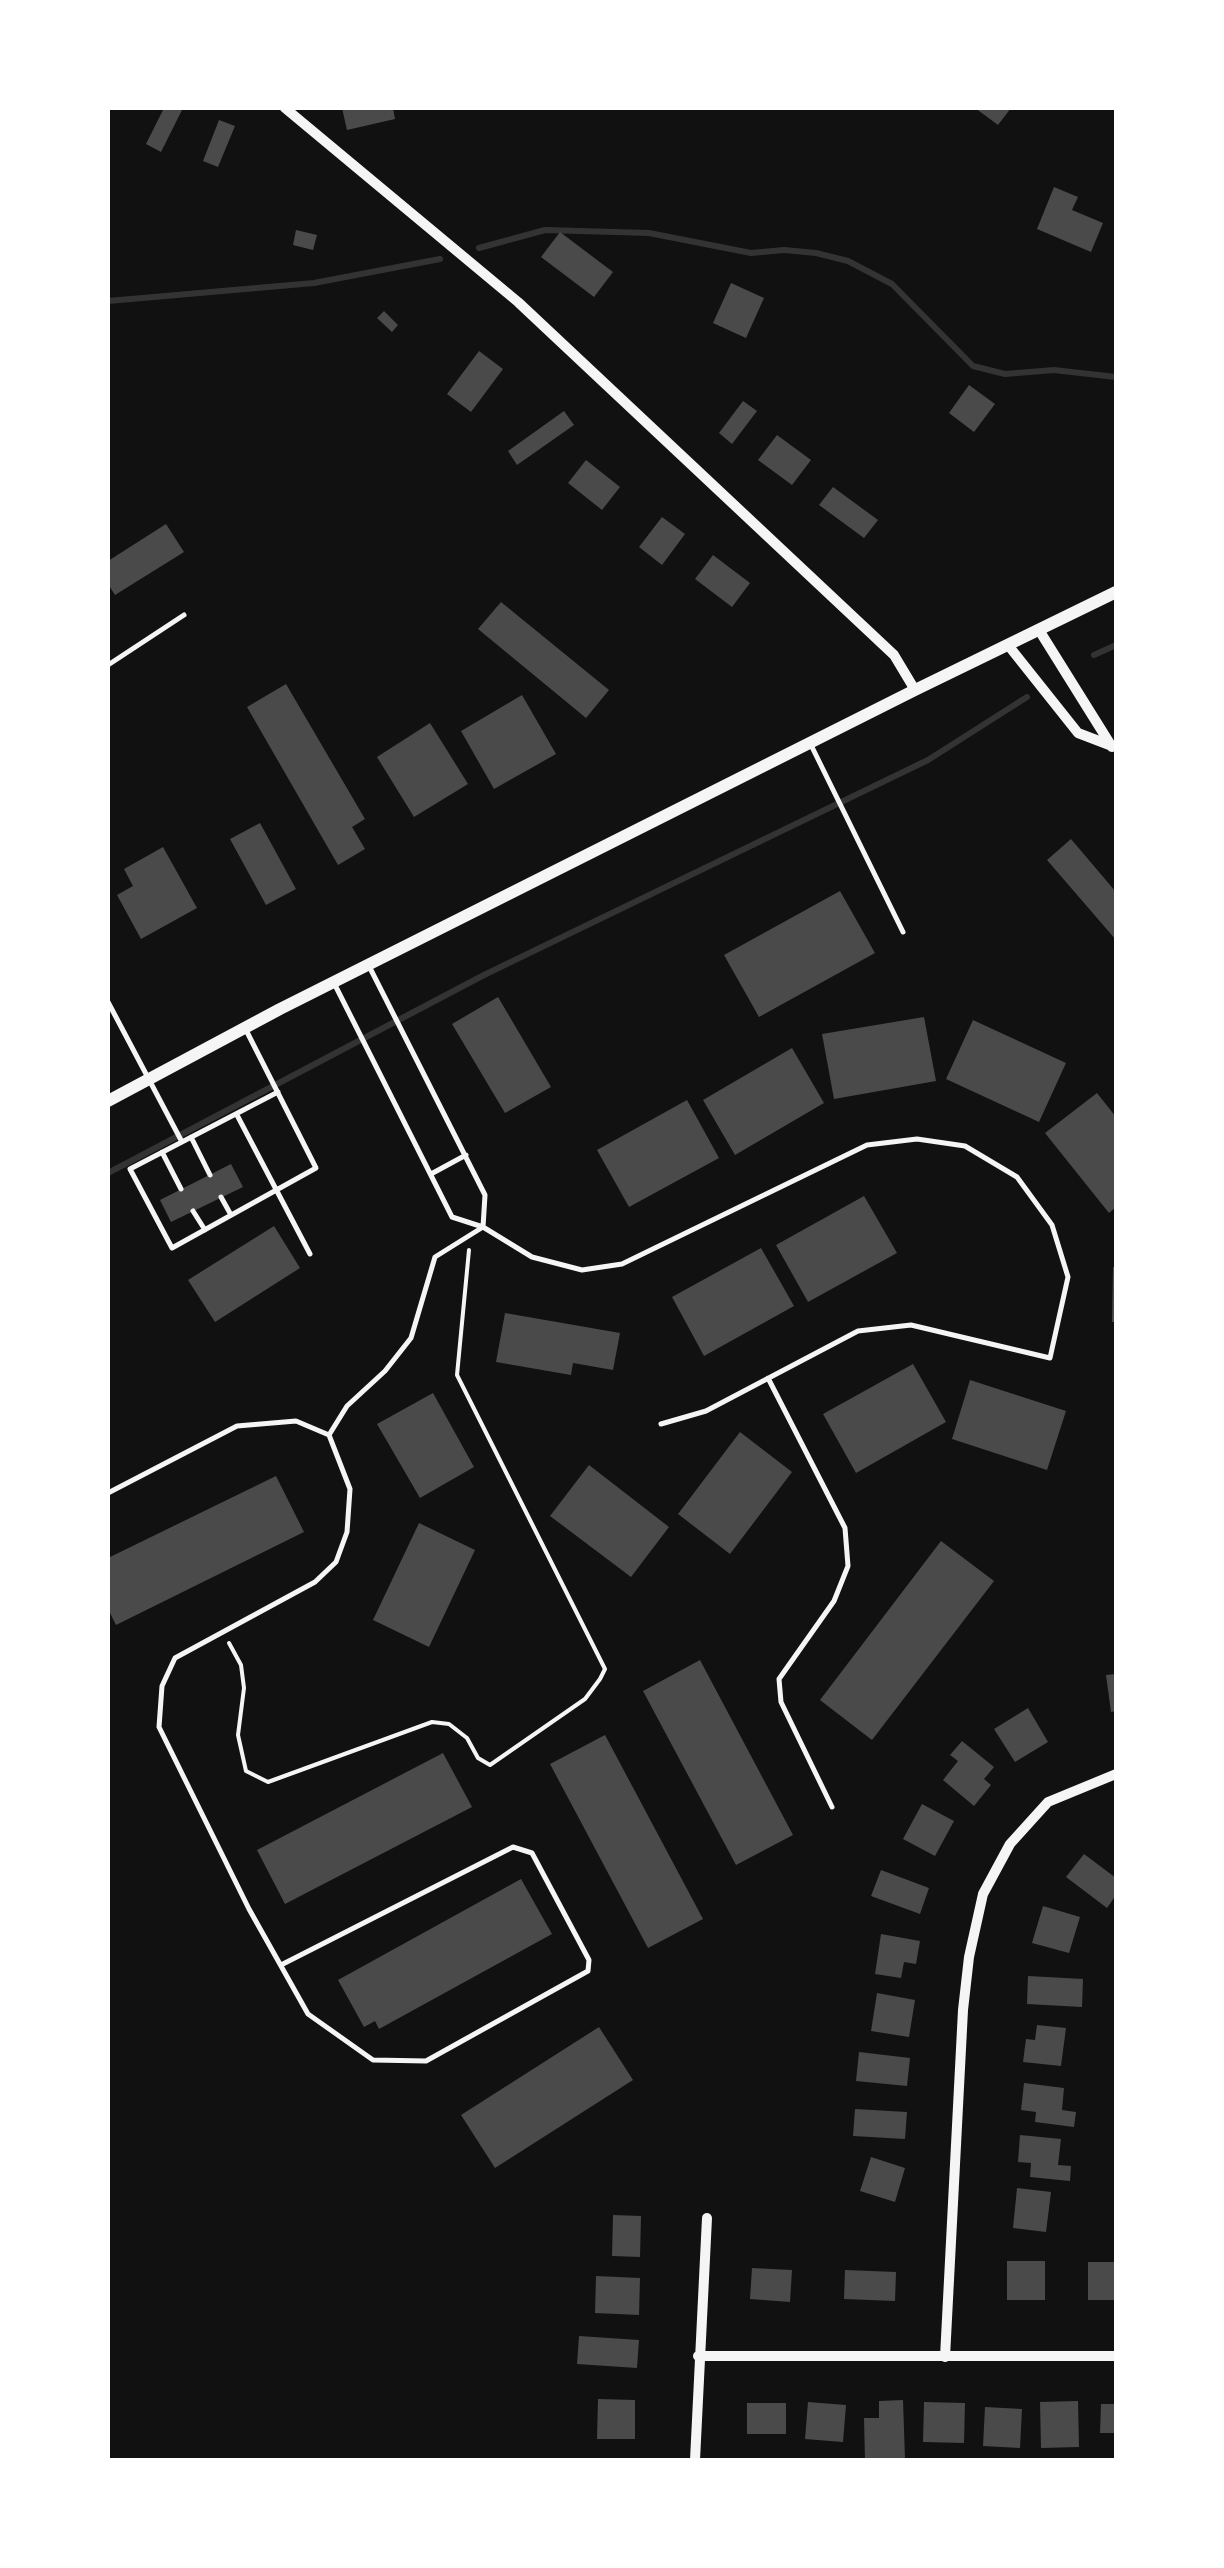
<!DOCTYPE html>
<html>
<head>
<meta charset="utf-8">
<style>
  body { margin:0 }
  #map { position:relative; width:1224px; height:2568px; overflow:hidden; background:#111; font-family:"Zilla Slab",serif }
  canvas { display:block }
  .frame { position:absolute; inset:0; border:110px solid #fff; pointer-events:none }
</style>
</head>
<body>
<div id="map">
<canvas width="1224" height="2568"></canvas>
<div class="frame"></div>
</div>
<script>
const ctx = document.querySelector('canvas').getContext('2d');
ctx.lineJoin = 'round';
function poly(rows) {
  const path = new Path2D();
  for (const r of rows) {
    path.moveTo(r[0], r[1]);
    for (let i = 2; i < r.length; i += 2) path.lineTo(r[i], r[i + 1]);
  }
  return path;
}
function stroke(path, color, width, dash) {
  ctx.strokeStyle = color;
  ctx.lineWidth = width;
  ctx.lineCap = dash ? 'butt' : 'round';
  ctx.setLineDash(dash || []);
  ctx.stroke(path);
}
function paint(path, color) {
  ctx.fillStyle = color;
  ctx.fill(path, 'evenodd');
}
const stream = poly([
  [479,248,545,230,649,233,751,253,784,250,816,253,848,261,892,284,973,366,1005,374,1054,370,1116,377],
  [108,301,314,283,440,259],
  [1094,655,1116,645],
  [108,1173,484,975,928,760,1027,697]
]);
const building = poly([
  [164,108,183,108,161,152,146,144],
  [342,108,393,108,395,119,347,130],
  [975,108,1011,108,998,125],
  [219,120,235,126,218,167,203,161],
  [1054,187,1078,197,1072,210,1103,223,1091,252,1037,229],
  [296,230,317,235,313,250,293,245],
  [560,232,613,272,594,297,541,257],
  [731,283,764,298,746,338,713,323],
  [384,311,398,325,392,332,377,318],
  [479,351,503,369,471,412,447,394],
  [969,385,995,404,974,432,949,413],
  [743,401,757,411,732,444,719,433],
  [564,411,574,425,517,465,508,451],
  [777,435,811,460,792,485,758,460],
  [586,460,620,487,602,510,568,483],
  [833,487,878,520,864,538,819,505],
  [662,517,685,534,662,565,639,547],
  [166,524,184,552,115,595,108,584,108,561],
  [713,555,750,583,732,607,695,579],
  [501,602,609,690,586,718,478,629],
  [286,684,365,819,352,827,365,849,338,865,247,707],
  [522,695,556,754,494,789,461,731],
  [430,723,468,784,414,817,377,757],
  [260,823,296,889,266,905,230,839],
  [1071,839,1116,892,1116,940,1047,860],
  [163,847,197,908,141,939,117,895,133,886,124,869],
  [840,891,875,953,759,1017,724,955],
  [498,997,551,1087,505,1113,452,1024],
  [924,1017,936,1081,834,1099,822,1034],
  [973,1020,1066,1063,1039,1122,946,1079],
  [792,1048,824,1103,735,1155,703,1100],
  [1097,1093,1116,1117,1116,1207,1109,1213,1045,1133],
  [687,1100,719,1158,629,1207,597,1150],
  [231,1164,243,1187,171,1222,160,1200],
  [864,1196,897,1253,808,1302,776,1245],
  [274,1226,300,1268,215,1322,188,1280],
  [761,1248,794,1306,704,1356,672,1297],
  [1113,1267,1116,1267,1116,1322,1112,1322],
  [505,1313,620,1333,613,1370,573,1363,571,1375,496,1362],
  [913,1364,946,1422,856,1473,823,1414],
  [970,1380,1066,1411,1047,1470,952,1439],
  [433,1393,474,1467,420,1498,377,1424],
  [740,1432,792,1472,730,1554,678,1514],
  [589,1465,669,1527,631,1577,550,1516],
  [276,1476,304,1532,116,1625,108,1609,108,1558],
  [419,1523,475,1550,429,1647,373,1620],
  [941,1541,994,1581,872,1740,820,1700],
  [700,1660,793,1835,736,1865,643,1691],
  [1116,1674,1116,1711,1111,1712,1106,1675],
  [1028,1708,1048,1742,1015,1762,994,1729],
  [605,1735,703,1919,648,1948,550,1764],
  [962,1741,994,1767,984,1779,991,1785,974,1806,943,1780,958,1761,950,1755],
  [443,1753,472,1807,285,1904,257,1850],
  [922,1804,954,1821,935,1856,903,1839],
  [1084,1854,1116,1878,1116,1895,1107,1908,1066,1877],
  [881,1870,929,1888,920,1914,871,1896],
  [521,1879,552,1934,379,2029,375,2021,364,2027,338,1980],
  [1043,1906,1080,1917,1069,1953,1032,1943],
  [881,1934,920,1941,916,1964,904,1962,901,1978,875,1974],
  [1028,1976,1083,1979,1082,2007,1027,2004],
  [877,1993,915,2000,909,2037,871,2031],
  [1037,2025,1066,2028,1061,2066,1023,2062,1026,2039,1035,2040],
  [599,2027,633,2080,495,2168,461,2115],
  [859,2052,910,2058,907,2086,856,2081],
  [1024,2083,1064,2088,1062,2110,1076,2112,1074,2127,1035,2122,1036,2112,1021,2110],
  [855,2109,907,2112,905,2139,853,2136],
  [1020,2135,1061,2139,1058,2165,1071,2166,1070,2181,1030,2177,1031,2163,1018,2162],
  [871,2157,905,2168,895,2202,860,2191],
  [1017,2188,1051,2192,1046,2232,1013,2228],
  [613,2215,641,2216,640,2257,612,2256],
  [1007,2261,1045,2261,1045,2300,1007,2300],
  [1088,2262,1116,2262,1116,2300,1088,2300],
  [752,2268,792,2270,790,2302,750,2299],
  [845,2270,896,2272,895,2301,844,2299],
  [596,2276,640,2278,639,2315,595,2313],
  [579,2336,639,2340,637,2368,577,2364],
  [598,2399,635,2400,635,2439,597,2439],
  [903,2400,905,2459,865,2460,864,2418,879,2418,879,2401],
  [1078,2401,1079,2447,1041,2448,1040,2402],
  [808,2402,846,2405,843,2442,805,2439],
  [924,2402,965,2403,964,2443,923,2442],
  [747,2403,786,2403,786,2434,747,2434],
  [1101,2404,1116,2404,1116,2433,1100,2433],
  [985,2407,1022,2409,1020,2448,983,2446]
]);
const path = poly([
  [229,1643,241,1665,244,1688,238,1735,246,1771,268,1782,432,1722,449,1724,467,1738,478,1758,490,1765,585,1699,600,1679,605,1669,457,1375,469,1250]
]);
const service = poly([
  [108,665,184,615],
  [811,745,903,932],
  [370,968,485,1195,483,1227],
  [335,985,452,1217,483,1227,532,1257,582,1270,622,1264,867,1145,917,1139,965,1146,1017,1177,1052,1225,1068,1277,1050,1358,911,1325,858,1331,706,1411,661,1424],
  [108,1002,182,1142],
  [246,1030,316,1168,172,1248,130,1169,278,1092],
  [237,1115,310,1254],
  [191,1137,210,1175],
  [162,1152,181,1189],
  [431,1174,466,1155],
  [221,1197,231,1215],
  [193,1211,205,1230],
  [768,1378,845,1528,848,1566,834,1601,779,1679,781,1702,832,1807],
  [329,1435,347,1406,385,1371,411,1338,435,1257,483,1227],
  [108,1493,237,1426,296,1421,329,1435,350,1489,347,1532,336,1562,315,1582,175,1658,162,1686,159,1727,249,1909,308,2014,373,2060,426,2061,588,1971,589,1960,532,1853,513,1847,281,1965]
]);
const minor = poly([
  [285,108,518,302,894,655,915,690],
  [1039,630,1112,747],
  [1008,645,1078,733,1112,746],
  [698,2356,1116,2356],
  [945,2357,963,2010,969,1957,983,1894,1010,1844,1048,1802,1116,1774],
  [695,2460,707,2218]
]);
const tertiary = poly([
  [108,1101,280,1009,915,690,1116,592]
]);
stroke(stream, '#333', 6);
paint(building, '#4a4a4a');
stroke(path, '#f5f5f5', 4);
stroke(service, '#f5f5f5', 5);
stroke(minor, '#f5f5f5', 10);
stroke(tertiary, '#f5f5f5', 12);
</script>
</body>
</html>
